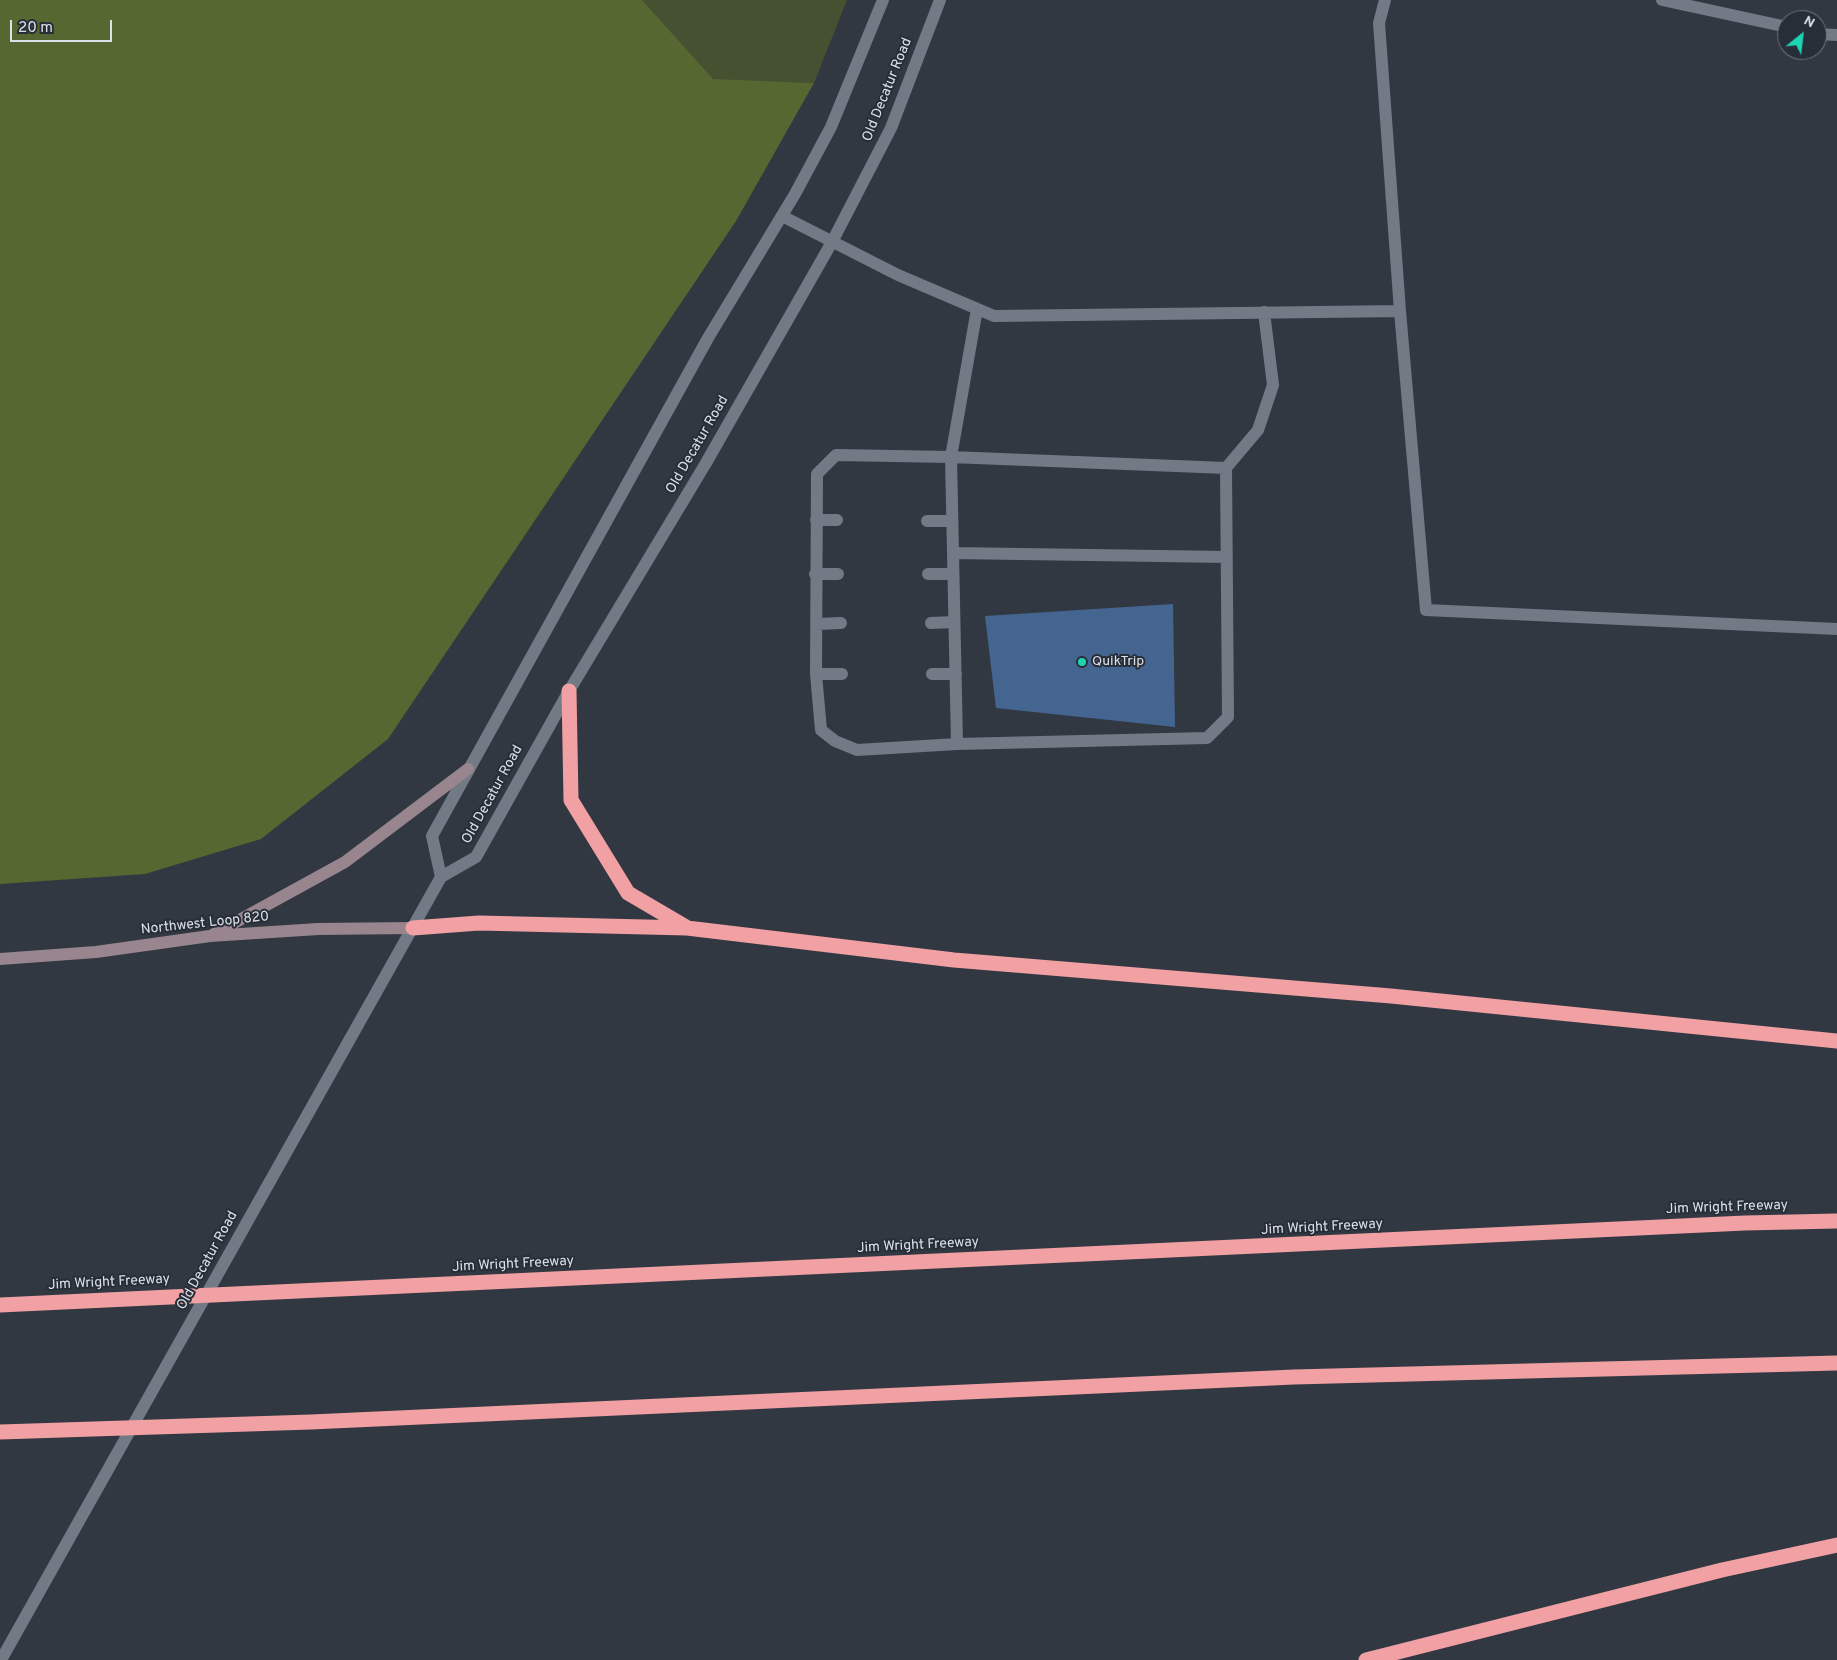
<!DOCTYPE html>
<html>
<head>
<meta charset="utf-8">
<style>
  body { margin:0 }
  #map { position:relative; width:1837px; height:1660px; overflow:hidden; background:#313842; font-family:Overpass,sans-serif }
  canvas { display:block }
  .north { position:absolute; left:1777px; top:10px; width:50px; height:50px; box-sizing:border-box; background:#272e38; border:1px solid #6f767e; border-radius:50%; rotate:29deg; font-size:14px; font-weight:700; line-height:20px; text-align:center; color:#dce1e7 }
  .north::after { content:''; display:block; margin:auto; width:18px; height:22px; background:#1dd5b1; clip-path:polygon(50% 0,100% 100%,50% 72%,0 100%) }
  .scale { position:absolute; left:10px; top:20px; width:102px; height:22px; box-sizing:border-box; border:2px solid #dce1e7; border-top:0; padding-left:6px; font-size:15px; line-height:18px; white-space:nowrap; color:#dce1e7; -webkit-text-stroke:4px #272e38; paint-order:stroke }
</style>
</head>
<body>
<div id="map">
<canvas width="1837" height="1660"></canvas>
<div class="north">N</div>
<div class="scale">20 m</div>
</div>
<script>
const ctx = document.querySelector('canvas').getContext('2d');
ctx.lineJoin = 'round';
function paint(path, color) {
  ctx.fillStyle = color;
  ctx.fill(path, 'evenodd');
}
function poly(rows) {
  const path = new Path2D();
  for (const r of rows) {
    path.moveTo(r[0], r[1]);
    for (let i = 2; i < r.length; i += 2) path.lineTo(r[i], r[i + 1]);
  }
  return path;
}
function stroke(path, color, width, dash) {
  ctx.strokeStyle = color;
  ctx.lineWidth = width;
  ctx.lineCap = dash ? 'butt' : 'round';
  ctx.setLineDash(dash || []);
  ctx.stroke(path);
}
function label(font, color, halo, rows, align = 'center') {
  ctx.font = font + ' Overpass,sans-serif';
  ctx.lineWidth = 4;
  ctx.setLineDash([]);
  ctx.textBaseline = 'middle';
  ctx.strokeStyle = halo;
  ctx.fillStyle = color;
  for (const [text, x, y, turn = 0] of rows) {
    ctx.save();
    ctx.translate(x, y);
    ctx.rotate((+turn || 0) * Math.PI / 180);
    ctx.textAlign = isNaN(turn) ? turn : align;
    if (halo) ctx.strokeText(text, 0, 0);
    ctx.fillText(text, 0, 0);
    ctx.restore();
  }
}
const green = poly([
  [642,0,847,0,814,83,713,80]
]);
const forest = poly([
  [0,0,642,0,713,79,814,83,736,221,388,739,261,839,145,874,0,884]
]);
const building = poly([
  [1173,604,1175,727,996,708,985,616]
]);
const service = poly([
  [1385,0,1379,23,1400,311,1426,610,1837,629],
  [1662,0,1787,27],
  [1817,34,1837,35],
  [782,216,898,275,994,316,1400,311],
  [977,309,951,457,957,744,1207,738,1228,717,1226,468,1258,430,1273,385,1264,312],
  [816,520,837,520],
  [927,521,952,521],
  [953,553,1227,557],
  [815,574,838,574],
  [928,574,953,574],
  [931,623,954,622],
  [817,624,841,623],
  [816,674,842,674],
  [932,674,956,674],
  [957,744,857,750,835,741,821,730,816,674,817,474,836,455,951,457,1226,468]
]);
const tertiary = poly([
  [441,877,432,836,708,338,795,194,831,127,883,0],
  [1,1660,441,877,476,857,569,691,706,463,832,242,891,128,940,0]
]);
const secondary = poly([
  [214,934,345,862,468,769],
  [0,959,96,952,210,936,318,929,413,928]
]);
const motorway = poly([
  [569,691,571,800,628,893,686,927],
  [413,928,479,923,687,928,954,960,1391,996,1837,1041],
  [0,1305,1745,1223,1837,1221],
  [0,1432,311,1422,1294,1377,1837,1363],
  [1366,1660,1722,1570,1837,1545]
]);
const markers = [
  [1082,662,5,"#1dd5b1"]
];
const streetNames = [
  ["Old Decatur Road",888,90,-68],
  ["Old Decatur Road",698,445,-60],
  ["Old Decatur Road",493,795,-61],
  ["Northwest Loop 820",205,924,-6],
  ["Jim Wright Freeway",1727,1208,-2],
  ["Jim Wright Freeway",1322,1228,-3],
  ["Jim Wright Freeway",918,1246,-3],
  ["Old Decatur Road",208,1261,-61],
  ["Jim Wright Freeway",513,1265,-3],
  ["Jim Wright Freeway",109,1283,-3]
];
const poiNames = [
  ["QuikTrip",1092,662]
];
paint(green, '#465131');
paint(forest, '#566731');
paint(building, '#456591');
stroke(service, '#727a85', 12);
stroke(tertiary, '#727a85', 12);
stroke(secondary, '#98858e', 12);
stroke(motorway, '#f1a0a3', 15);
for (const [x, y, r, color] of markers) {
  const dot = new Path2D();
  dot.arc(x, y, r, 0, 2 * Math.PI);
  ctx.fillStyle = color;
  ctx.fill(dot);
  stroke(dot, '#272e38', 2);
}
label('14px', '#dce1e7', '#272e38', streetNames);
label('14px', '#dce1e7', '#272e38', poiNames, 'left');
</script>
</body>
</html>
